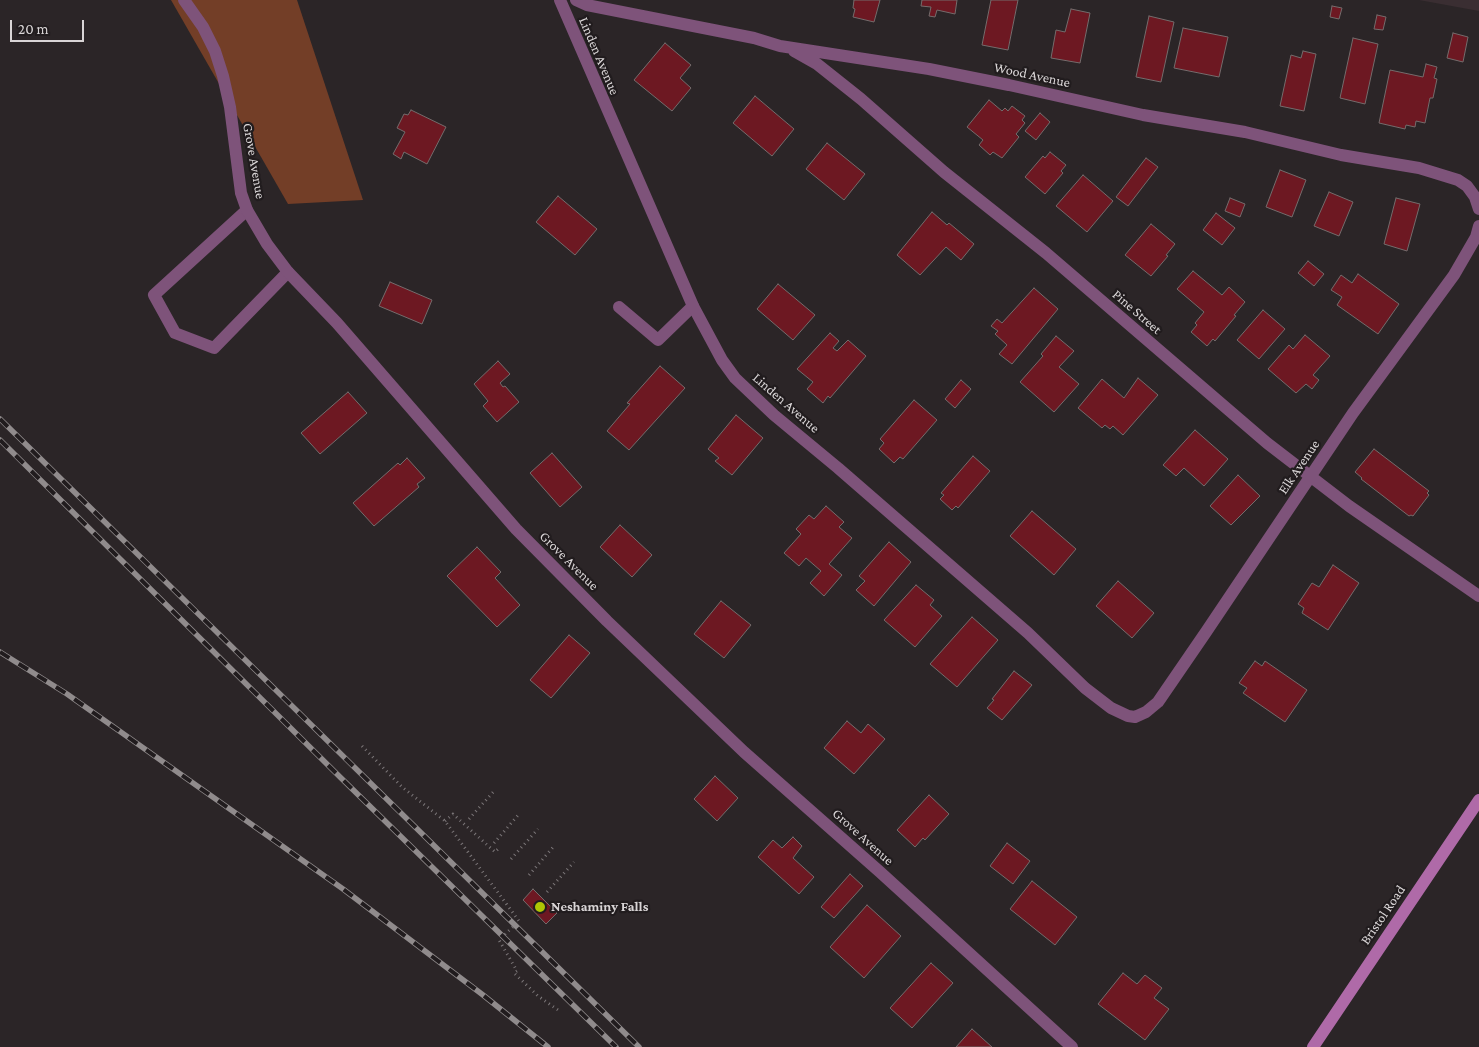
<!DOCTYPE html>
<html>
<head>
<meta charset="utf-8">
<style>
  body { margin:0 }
  #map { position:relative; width:1479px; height:1047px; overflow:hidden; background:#2b2527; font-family:"Crimson Pro",serif }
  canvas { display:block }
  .scale { position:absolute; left:10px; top:20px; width:74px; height:22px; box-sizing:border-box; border:2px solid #d9d5d6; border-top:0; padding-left:6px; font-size:15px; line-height:18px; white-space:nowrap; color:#d9d5d6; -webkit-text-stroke:4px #211c1e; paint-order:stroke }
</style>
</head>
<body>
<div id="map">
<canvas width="1479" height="1047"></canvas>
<div class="scale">20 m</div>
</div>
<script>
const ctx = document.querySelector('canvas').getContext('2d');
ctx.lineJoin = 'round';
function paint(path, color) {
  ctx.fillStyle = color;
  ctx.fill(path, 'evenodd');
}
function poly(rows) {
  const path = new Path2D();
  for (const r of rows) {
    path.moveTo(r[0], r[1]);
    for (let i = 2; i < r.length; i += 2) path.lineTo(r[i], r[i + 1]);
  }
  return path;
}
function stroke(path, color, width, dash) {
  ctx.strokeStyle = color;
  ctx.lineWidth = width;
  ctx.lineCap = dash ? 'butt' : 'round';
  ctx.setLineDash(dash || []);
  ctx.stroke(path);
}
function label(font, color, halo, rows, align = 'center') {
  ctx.font = font + ' "Crimson Pro",serif';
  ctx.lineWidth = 4.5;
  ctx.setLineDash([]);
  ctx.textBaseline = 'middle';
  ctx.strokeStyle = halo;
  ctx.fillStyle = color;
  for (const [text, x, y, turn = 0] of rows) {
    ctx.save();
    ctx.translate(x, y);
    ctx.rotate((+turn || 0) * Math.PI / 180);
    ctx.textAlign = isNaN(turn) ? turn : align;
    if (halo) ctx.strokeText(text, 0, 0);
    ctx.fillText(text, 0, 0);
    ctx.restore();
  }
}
const built = poly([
  [1419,0,1479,0,1479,11]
]);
const green = poly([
  [171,0,297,0,363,200,288,204]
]);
const building = poly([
  [854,0,880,0,874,22,853,17,855,9,853,8,854,0],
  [922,0,957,0,955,14,937,10,935,17,929,16,931,7,921,6,922,0],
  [991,0,1018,0,1008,50,982,45,991,0],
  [1332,6,1342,8,1339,19,1330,17,1332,6],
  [1071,9,1090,13,1080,63,1051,58,1056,30,1065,32,1071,9],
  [1377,15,1386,17,1383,30,1374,29,1377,15],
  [1149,16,1174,22,1161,82,1136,77,1149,16],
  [1183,28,1228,37,1219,77,1174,68,1183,28],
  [1453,33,1468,37,1463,62,1447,58,1453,33],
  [1353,38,1378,44,1365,104,1340,98,1353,38],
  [665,43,691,65,680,78,691,88,672,111,634,80,665,43],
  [1303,51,1316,54,1304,111,1280,106,1291,55,1301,58,1303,51],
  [1426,64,1437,67,1434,78,1437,79,1433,98,1430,98,1425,123,1416,121,1415,127,1406,125,1405,129,1379,123,1390,70,1423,77,1426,64],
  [755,96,794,129,772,156,733,123,755,96],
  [989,100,1002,111,1005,108,1008,111,1012,106,1025,116,1022,120,1025,123,1016,134,1019,137,1002,158,993,152,990,155,979,145,983,140,967,127,989,100],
  [411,110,446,127,427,164,404,152,401,159,393,154,405,132,397,128,404,114,408,115,411,110],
  [1040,113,1050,122,1036,140,1025,131,1040,113],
  [827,143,865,174,844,200,806,169,827,143],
  [1050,152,1066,165,1061,171,1063,173,1045,194,1025,177,1043,156,1045,158,1050,152],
  [1146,158,1158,167,1128,206,1116,197,1146,158],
  [1280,170,1306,180,1292,217,1266,207,1280,170],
  [1083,175,1113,201,1087,232,1056,206,1083,175],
  [1329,192,1353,202,1339,236,1314,226,1329,192],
  [558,196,597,229,575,255,536,222,558,196],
  [1230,198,1245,204,1240,217,1225,211,1230,198],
  [1396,198,1420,204,1407,251,1384,244,1396,198],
  [932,212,947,225,949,223,974,244,961,260,946,247,920,275,897,255,932,212],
  [1216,213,1235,228,1222,245,1203,230,1216,213],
  [1151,224,1175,244,1166,255,1168,256,1151,276,1125,255,1151,224],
  [1308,261,1324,274,1314,286,1298,273,1308,261],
  [1193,271,1222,295,1229,287,1245,302,1234,315,1236,316,1215,341,1213,339,1207,346,1191,332,1197,325,1195,323,1204,312,1177,289,1193,271],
  [1358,274,1399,304,1378,334,1337,305,1342,297,1331,290,1341,275,1352,283,1358,274],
  [390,282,432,300,422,324,379,306,390,282],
  [778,284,815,315,793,340,757,309,778,284],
  [1034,288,1058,309,1012,364,999,354,1007,345,995,334,998,331,991,326,997,319,1002,323,1034,288],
  [1263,310,1285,329,1259,359,1237,340,1263,310],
  [830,333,839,341,833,348,837,351,848,340,866,356,830,398,828,396,823,403,807,389,813,382,797,369,830,333],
  [1305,335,1330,356,1313,375,1319,380,1312,389,1306,384,1296,393,1268,369,1289,345,1293,349,1305,335],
  [1056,336,1074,351,1059,367,1079,384,1054,412,1020,382,1043,356,1041,354,1056,336],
  [498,361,510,374,500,383,503,387,505,386,519,402,497,422,483,406,488,401,474,384,498,361],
  [660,366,685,388,629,450,607,431,630,404,627,403,660,366],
  [1138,378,1158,395,1123,435,1113,426,1110,429,1105,425,1102,428,1078,408,1102,379,1124,398,1138,378],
  [961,380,971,389,955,408,945,399,961,380],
  [348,392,367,413,320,454,301,433,348,392],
  [914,400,937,420,903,459,900,457,894,463,879,449,884,443,880,439,914,400],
  [736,415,763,438,732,475,715,461,719,458,708,449,736,415],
  [1195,430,1228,459,1204,486,1184,468,1176,476,1163,465,1195,430],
  [1374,449,1429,491,1427,493,1429,495,1413,516,1411,515,1409,516,1361,479,1362,478,1355,472,1374,449],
  [552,453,582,487,560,507,530,473,552,453],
  [973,456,990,471,958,508,956,506,952,510,940,499,944,495,941,493,973,456],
  [407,458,425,478,417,484,419,487,374,526,353,503,398,463,400,465,407,458],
  [1238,475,1260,496,1231,525,1210,506,1238,475],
  [826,506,844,522,839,527,852,538,829,564,842,575,824,596,810,583,821,571,806,558,799,566,784,553,801,534,796,529,809,515,814,519,826,506],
  [1032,511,1076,549,1054,575,1010,536,1032,511],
  [620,525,652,555,632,577,600,547,620,525],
  [889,542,911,562,874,606,856,590,865,581,859,576,889,542],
  [477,547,501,572,495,578,520,605,497,627,447,576,477,547],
  [1333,565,1359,583,1328,630,1302,613,1304,608,1298,604,1312,583,1319,587,1333,565],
  [1118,581,1154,613,1132,638,1096,606,1118,581],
  [916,585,934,600,930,605,942,616,915,647,884,620,916,585],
  [721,601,751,625,724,658,694,634,721,601],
  [972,617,998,640,957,687,930,664,972,617],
  [569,635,590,653,551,698,530,680,569,635],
  [1255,661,1262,666,1265,661,1307,690,1285,722,1243,693,1247,688,1239,683,1255,661],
  [1014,671,1032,685,1002,720,987,708,994,700,992,699,1014,671],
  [847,721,861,733,868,724,885,739,854,774,824,748,847,721],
  [715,776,738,798,717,821,694,799,715,776],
  [929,795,949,814,925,840,923,838,915,847,897,830,929,795],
  [793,837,802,846,793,858,814,877,799,894,758,857,773,840,782,848,793,837],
  [1007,843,1030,861,1013,884,990,866,1007,843],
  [850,874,863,886,834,918,821,907,850,874],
  [1032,881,1077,917,1055,945,1010,909,1032,881],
  [533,889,557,913,546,924,523,900,533,889],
  [867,905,901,936,864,978,830,947,867,905],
  [931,963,953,983,912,1028,890,1008,931,963],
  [1123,973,1137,984,1145,975,1162,988,1154,998,1169,1009,1145,1040,1098,1004,1123,973],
  [972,1029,992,1047,956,1047,972,1029]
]);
const path = poly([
  [362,746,402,787,445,821,519,921,499,940,517,971,514,973,538,996,558,1010],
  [469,819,495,790],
  [445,821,453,814,495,852,499,848],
  [494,843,520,813],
  [511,859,538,829],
  [529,875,555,845],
  [547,892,574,862]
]);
const service = poly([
  [247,210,154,295,175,333,214,348,288,272],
  [619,307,658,340,693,306]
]);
const minor = poly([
  [184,0,203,27,215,51,223,76,230,107,241,193,247,210,267,244,288,272,337,323,516,529,607,621,744,752,880,872,1072,1047],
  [560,0,693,306,722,360,735,378,774,415,838,468,1028,633,1085,688,1111,708,1128,716,1135,717,1146,712,1158,702,1206,632,1353,413,1454,275,1476,237,1479,226],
  [576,0,587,5,754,38,780,46,929,69,1009,85,1143,115,1245,132,1341,155,1419,168,1458,180,1467,186,1475,197,1479,209],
  [794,51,817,64,861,99,944,172,1046,253,1267,443,1349,506,1479,596]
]);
const secondary = poly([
  [1313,1047,1479,800]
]);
const rail = poly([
  [0,419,639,1047],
  [0,440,340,777,616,1047],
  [0,652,67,694,343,889,483,995,548,1047]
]);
const markers = [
  [540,907,6,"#afc504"]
];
const streetNames = [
  ["Linden Avenue",599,56,67],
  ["Wood Avenue",1032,75,12],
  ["Grove Avenue",254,161,80],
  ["Pine Street",1137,312,41],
  ["Linden Avenue",786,403,41],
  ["Elk Avenue",1299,467,-56],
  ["Grove Avenue",569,561,45],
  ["Grove Avenue",863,837,42],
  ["Bristol Road",1383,915,-56]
];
const poiNames = [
  ["Neshaminy Falls",551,907]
];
paint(built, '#3a2e32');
paint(green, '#733e27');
paint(building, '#6d1822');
stroke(building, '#746c6c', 1);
stroke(path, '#7c7779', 3, [1, 4]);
stroke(service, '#7e537a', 12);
stroke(minor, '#7e537a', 12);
stroke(secondary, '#af6aa8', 12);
stroke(rail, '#908b8c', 5.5);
stroke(rail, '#211c1e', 4, [11]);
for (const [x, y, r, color] of markers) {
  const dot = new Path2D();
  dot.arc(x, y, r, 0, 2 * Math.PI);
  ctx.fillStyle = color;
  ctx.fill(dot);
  stroke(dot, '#211c1e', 2);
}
label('14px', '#d9d5d6', '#211c1e', streetNames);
label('bold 14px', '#d9d5d6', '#211c1e', poiNames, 'left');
</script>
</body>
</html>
